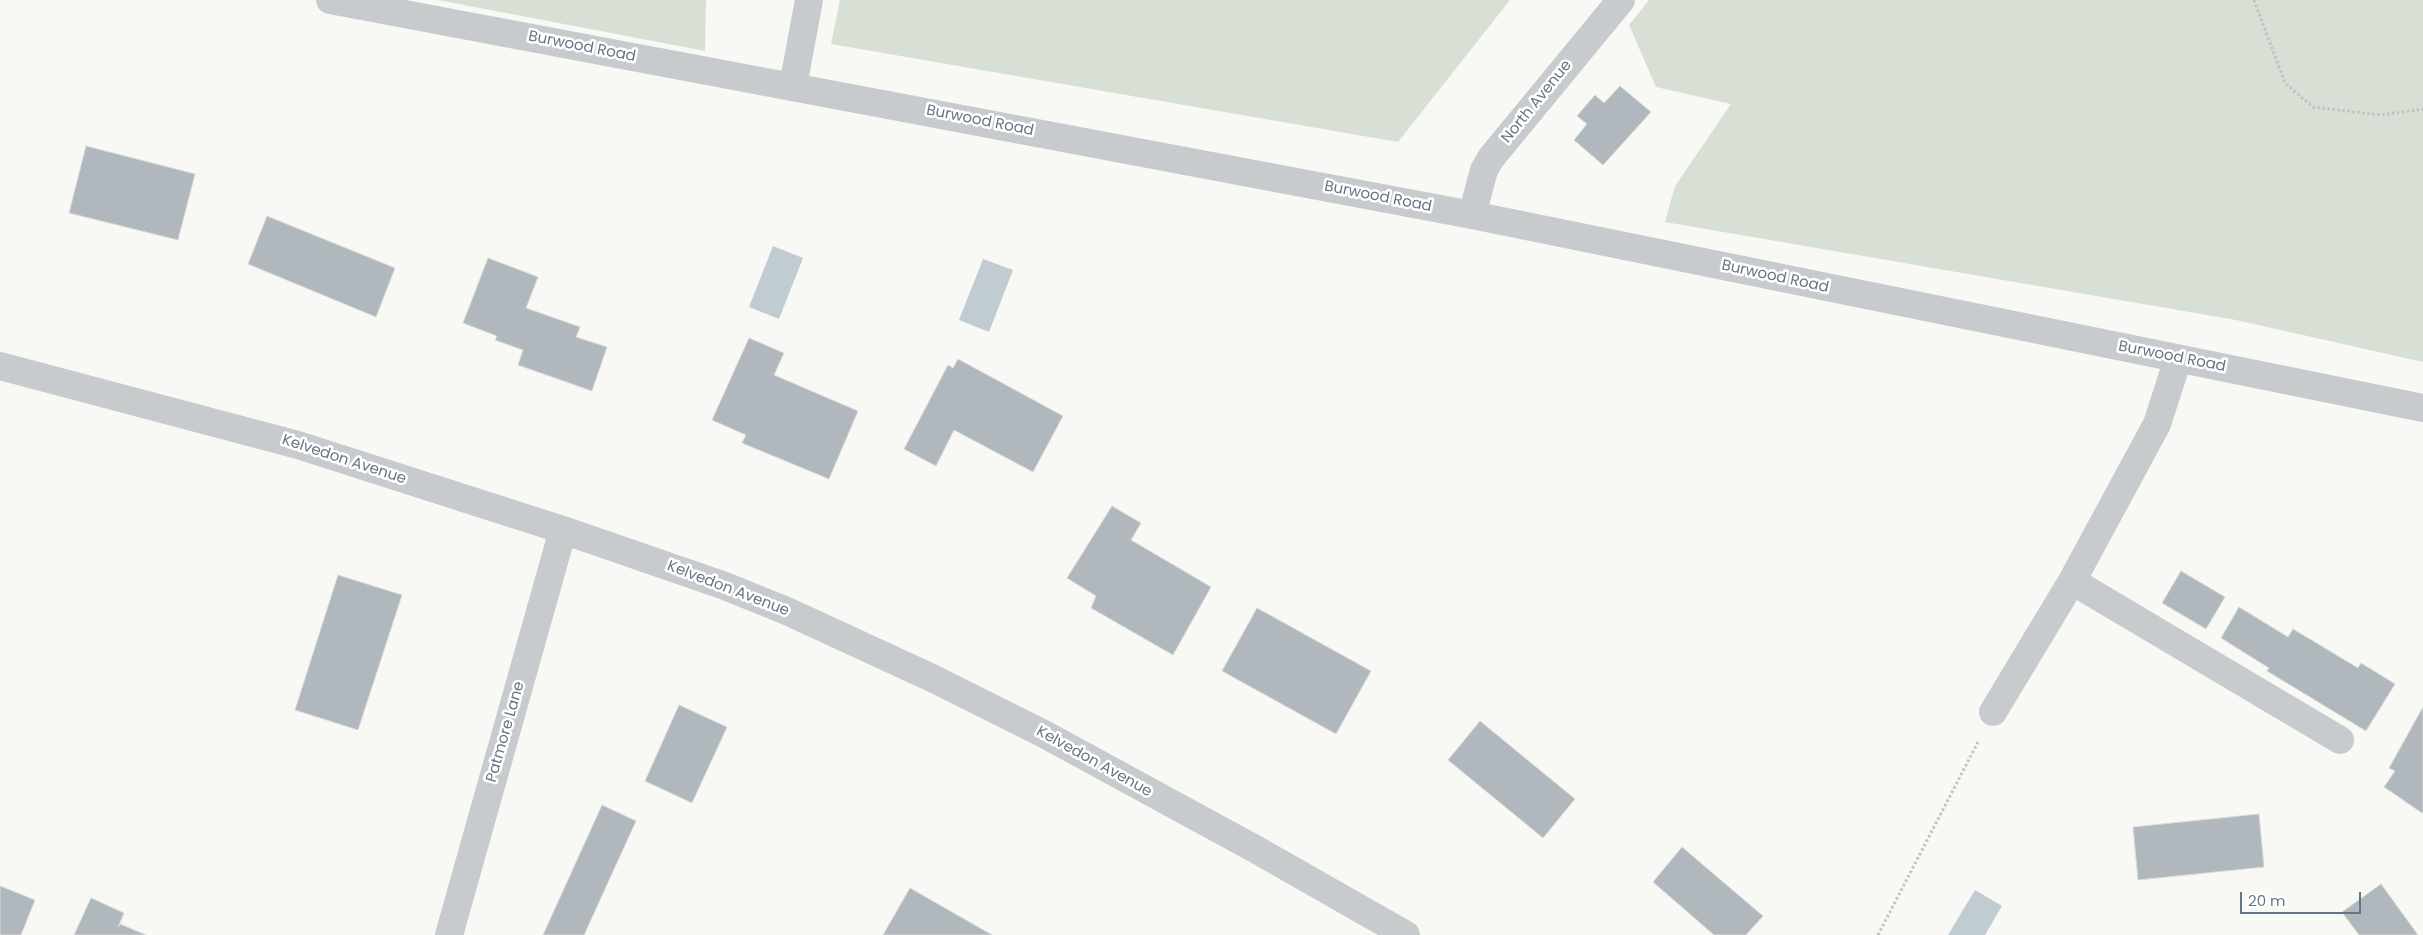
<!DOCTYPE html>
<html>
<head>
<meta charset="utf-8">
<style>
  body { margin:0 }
  #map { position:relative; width:2423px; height:935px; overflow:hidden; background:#f8f8f5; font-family:Poppins,sans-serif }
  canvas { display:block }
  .scale { position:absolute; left:2240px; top:892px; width:121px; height:22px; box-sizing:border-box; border:2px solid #657588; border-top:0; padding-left:6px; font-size:15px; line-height:18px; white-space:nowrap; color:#657588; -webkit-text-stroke:4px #fff; paint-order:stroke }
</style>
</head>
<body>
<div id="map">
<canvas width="2423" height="935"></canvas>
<div class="scale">20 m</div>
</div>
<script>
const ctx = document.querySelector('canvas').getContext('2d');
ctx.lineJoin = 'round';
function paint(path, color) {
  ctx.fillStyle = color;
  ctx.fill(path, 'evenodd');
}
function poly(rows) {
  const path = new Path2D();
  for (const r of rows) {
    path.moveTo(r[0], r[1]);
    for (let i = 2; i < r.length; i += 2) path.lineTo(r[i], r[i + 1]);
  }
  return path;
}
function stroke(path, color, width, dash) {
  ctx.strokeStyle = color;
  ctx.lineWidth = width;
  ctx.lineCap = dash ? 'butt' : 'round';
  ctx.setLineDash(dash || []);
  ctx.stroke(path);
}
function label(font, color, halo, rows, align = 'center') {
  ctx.font = font + ' Poppins,sans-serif';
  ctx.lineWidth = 5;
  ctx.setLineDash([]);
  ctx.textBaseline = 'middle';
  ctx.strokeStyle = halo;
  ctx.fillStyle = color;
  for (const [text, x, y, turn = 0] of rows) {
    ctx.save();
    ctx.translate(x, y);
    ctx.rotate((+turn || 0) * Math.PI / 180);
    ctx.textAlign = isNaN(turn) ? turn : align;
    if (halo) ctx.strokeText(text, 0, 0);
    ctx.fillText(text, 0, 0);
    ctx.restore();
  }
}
const green = poly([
  [438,0,706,0,705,51],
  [840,0,1510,0,1398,142,831,44],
  [1649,0,2423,0,2423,362,2236,320,1665,222,1675,186,1731,104,1656,87,1629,25]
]);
const water = poly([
  [773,246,803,258,779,319,749,307],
  [983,259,1013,270,989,332,959,320],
  [1975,890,2002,906,1985,935,1948,935]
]);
const building = poly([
  [1620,86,1651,112,1603,165,1574,140,1587,124,1577,116,1595,95,1604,103,1620,86],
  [86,146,195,174,178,240,69,213,86,146],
  [267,216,395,268,376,317,248,264,267,216],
  [488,258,538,277,526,308,580,327,576,337,607,347,592,391,518,365,523,350,495,340,497,336,463,323,488,258],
  [749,338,784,353,774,375,858,411,829,479,742,443,746,435,712,420,749,338],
  [958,359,1063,416,1033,472,954,430,936,466,904,449,948,365,953,368,958,359],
  [1112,506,1141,523,1131,540,1211,587,1173,655,1091,608,1096,596,1067,578,1112,506],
  [2181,571,2225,597,2206,629,2162,603,2181,571],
  [338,575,402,595,358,730,295,710,338,575],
  [2239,607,2288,637,2293,629,2358,668,2361,663,2395,684,2366,731,2267,671,2269,668,2221,638,2239,607],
  [1257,608,1371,671,1336,734,1222,671,1257,608],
  [679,705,727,727,692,803,645,781,679,705],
  [2423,707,2423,812,2422,813,2384,787,2395,771,2389,768,2423,707],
  [1480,721,1575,799,1543,838,1448,760,1480,721],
  [602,805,636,821,584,935,543,935,602,805],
  [2259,814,2264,867,2138,880,2133,827,2259,814],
  [1682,847,1763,916,1746,935,1714,935,1653,882,1682,847],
  [2381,884,2418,935,2359,935,2342,912,2381,884],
  [0,886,35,900,21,935,0,935,0,886],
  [910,888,992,935,883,935,910,888],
  [91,898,124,913,118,927,120,924,146,935,74,935,91,898]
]);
const path = poly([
  [2254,0,2285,83,2313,107,2381,115,2423,109],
  [1878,935,1978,742]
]);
const minor = poly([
  [330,0,1472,215,2423,408],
  [793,86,809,0],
  [1472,215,1484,170,1491,158,1621,0],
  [0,366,298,445,563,530,725,586,789,612,932,678,1044,734,1257,850,1406,935],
  [2072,581,2340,740],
  [1993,712,2072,581,2157,424,2178,359],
  [449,935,563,530]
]);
const streetNames = [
  ["Burwood Road",582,47,11],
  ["North Avenue",1537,102,-51],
  ["Burwood Road",980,121,11],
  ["Burwood Road",1378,197,11],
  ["Burwood Road",1775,277,12],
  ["Burwood Road",2172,357,11],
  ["Kelvedon Avenue",344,460,18],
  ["Kelvedon Avenue",728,589,21],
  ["Patmore Lane",506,732,-74],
  ["Kelvedon Avenue",1094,762,29]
];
paint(green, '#d8e0d5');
paint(water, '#c1ccd2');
paint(building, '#b0b8be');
stroke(building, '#d9d9d7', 1);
stroke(path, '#c1c2c5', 3, [2.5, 2.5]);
stroke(minor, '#c7cbce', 28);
label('15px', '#657588', '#fff', streetNames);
</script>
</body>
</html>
